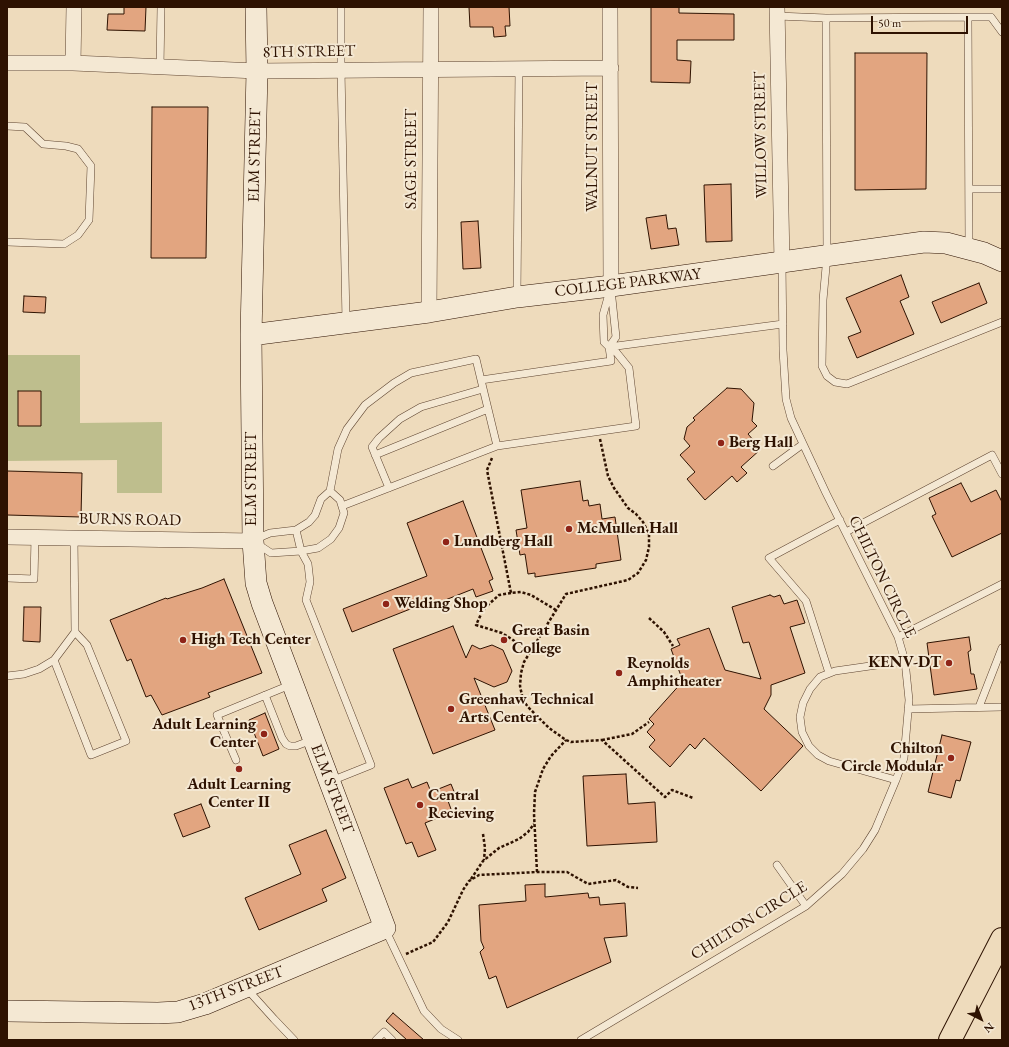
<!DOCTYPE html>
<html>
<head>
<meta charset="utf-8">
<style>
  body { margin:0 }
  #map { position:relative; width:1009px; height:1047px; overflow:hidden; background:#eedbbc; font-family:"EB Garamond",serif }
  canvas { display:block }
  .frame { position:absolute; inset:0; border:8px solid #2e1201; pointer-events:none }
  .north { position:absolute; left:961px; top:999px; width:40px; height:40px; -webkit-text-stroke:3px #f4e8d3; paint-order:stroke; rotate:138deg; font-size:11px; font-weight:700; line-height:16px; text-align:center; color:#2e1201 }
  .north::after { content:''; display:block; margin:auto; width:14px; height:18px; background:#2e1201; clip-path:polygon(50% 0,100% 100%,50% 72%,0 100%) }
  .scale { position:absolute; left:871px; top:16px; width:97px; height:18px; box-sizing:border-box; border:2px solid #2e1201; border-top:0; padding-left:5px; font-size:12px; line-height:14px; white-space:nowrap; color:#2e1201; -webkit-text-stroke:3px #f4e8d3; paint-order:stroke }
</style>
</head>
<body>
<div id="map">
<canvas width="1009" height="1047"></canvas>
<div class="frame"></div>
<div class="north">N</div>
<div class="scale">50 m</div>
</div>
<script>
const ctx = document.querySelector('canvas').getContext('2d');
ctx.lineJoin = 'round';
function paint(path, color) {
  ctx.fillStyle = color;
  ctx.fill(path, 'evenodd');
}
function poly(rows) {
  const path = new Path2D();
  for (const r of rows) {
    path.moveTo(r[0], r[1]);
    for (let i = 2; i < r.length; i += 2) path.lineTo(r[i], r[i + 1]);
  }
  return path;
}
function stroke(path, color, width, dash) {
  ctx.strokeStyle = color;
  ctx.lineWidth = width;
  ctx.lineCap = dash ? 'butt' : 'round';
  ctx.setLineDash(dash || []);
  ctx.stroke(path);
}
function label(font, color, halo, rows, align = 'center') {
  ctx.font = font + ' "EB Garamond",serif';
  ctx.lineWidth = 4;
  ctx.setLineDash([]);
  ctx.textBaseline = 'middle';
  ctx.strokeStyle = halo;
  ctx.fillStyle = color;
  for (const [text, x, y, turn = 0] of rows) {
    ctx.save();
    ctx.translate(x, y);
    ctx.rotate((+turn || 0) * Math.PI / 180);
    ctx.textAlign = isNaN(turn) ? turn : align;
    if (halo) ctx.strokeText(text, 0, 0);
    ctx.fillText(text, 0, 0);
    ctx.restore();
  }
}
const green = poly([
  [7,355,80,355,80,423,162,422,162,493,117,493,117,460,7,461]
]);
const building = poly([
  [124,7,146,7,145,31,107,30,108,14,124,14,124,7],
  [469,7,509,7,510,26,505,26,506,36,494,37,493,27,470,27,469,7],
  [651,7,679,7,679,13,734,14,734,40,677,40,677,60,691,61,690,83,651,82,651,7],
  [855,53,927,53,926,189,855,190,855,53],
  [152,107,208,107,206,258,151,258,152,107],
  [731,184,732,241,706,242,704,185,731,184],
  [666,215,668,229,676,228,679,245,651,249,646,218,666,215],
  [478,221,481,268,463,269,461,222,478,221],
  [901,275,909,297,900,301,914,334,857,358,848,337,861,332,846,298,901,275],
  [979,283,987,303,941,323,932,302,979,283],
  [24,296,46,297,45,313,23,312,24,296],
  [727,388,741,389,754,403,752,421,757,426,748,434,761,449,741,467,747,473,737,482,732,476,705,500,687,479,695,472,680,455,690,446,684,439,687,427,695,420,693,418,727,388],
  [18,391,41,391,41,426,18,426,18,391],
  [7,471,82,473,81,517,7,515,7,471],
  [580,481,583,501,588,500,589,506,600,504,602,519,615,517,621,560,596,564,596,568,535,577,535,573,528,574,525,554,520,555,516,530,527,528,521,490,580,481],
  [961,483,971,502,996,490,1002,502,1002,533,952,557,932,516,936,514,929,498,961,483],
  [463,501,493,579,489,581,493,591,476,597,473,589,425,608,423,604,352,632,343,609,427,576,407,523,463,501],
  [224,579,262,673,208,693,210,697,162,715,151,695,146,697,131,659,127,661,110,620,166,598,167,599,202,588,224,579],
  [770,595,774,597,780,595,784,604,797,600,805,623,790,627,805,673,771,685,771,695,764,709,803,746,761,791,704,738,695,749,690,744,670,767,649,747,655,740,647,732,654,724,649,719,683,681,679,678,681,676,671,649,680,645,677,639,709,628,725,670,761,679,749,642,743,643,732,607,770,595],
  [24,607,41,607,40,642,23,641,24,607],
  [453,626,466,658,472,645,480,649,492,645,503,650,512,671,507,682,494,687,474,678,495,730,433,754,393,649,453,626],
  [969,637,971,650,968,652,971,674,974,674,977,689,934,695,927,643,969,637],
  [265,713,279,749,263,756,249,720,265,713],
  [942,735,971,742,960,781,956,780,951,798,928,792,942,735],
  [626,774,628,804,655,802,657,842,587,846,583,776,626,774],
  [408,779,412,788,427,782,431,792,451,784,455,794,447,798,452,812,425,823,436,850,418,857,412,842,406,844,384,788,408,779],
  [201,804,210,827,183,837,174,814,201,804],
  [326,830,346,878,322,889,327,901,259,930,245,898,301,874,289,845,326,830],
  [545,884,545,897,588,893,589,898,599,897,600,905,625,903,627,936,604,938,611,962,507,1008,496,976,489,979,480,952,484,948,481,941,479,905,526,901,525,885,545,884],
  [393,1013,424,1040,407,1040,386,1021,393,1013]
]);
const path = poly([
  [600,439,608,476,614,488,628,508,636,514,643,522,649,534,649,547,646,560,638,573,628,580,566,594,524,662,521,673,520,686,523,700,528,707,549,728,566,740,571,742,602,740,665,797,672,790,693,798],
  [492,458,487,470,511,593,521,592,531,595,556,610],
  [511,593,499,595,488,605,482,612,476,625,502,633,530,651],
  [649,618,664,632,673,646],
  [602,740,632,734,649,722],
  [483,834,485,848,484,860],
  [537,872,534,814,535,792,543,769,551,756,566,740],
  [471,879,483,861,499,848,519,839,528,832,534,824],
  [406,954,433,942,448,922,463,890,469,881,479,875,537,872,567,872,588,884,616,880,628,887,638,888]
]);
const lane = poly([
  [341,7,341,70,346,321],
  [777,16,826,18],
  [968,17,991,17,1002,32],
  [160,67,161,7],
  [7,126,25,127,43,144,66,146,78,149,91,166,89,220,78,235,64,244,7,242],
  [969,189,1002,189],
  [969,247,968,17,826,18,827,256,823,300,822,366,827,376,835,382,847,384,1002,322],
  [517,295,519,68],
  [609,347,783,324],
  [609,347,604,342,603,315,610,290],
  [481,380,497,446,636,426,629,368,612,347],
  [375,455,488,409],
  [773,466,803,444],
  [389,488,372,447,379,438,400,419,421,407,483,389],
  [342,506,497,446],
  [296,530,301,551,308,564,310,582,306,600,371,765,331,781],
  [846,532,992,455,1002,474],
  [74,537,75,632,87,645,126,741,91,755,54,660,75,632],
  [256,539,270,533,296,530,309,522,315,515,321,499,330,491,338,449,347,429,365,405,394,383,411,373,476,359,481,380,611,361,609,347,616,337,611,289],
  [256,543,271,553,301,551,318,548,331,539,339,528,344,513,340,500,330,491],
  [7,578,34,579,35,537],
  [898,637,1002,584],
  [829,673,806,601,769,558,840,520],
  [7,676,24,674,39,669,54,660],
  [265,695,282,738,286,744,290,746,296,746,312,740],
  [979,707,1002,648],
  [908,709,1002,707],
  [236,760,217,715,290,685],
  [896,780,829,761,818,755,809,746,802,732,800,717,803,703,810,689,820,677,835,671,905,661],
  [777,865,806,906],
  [385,929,424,1011,441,1029,458,1040],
  [247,989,274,1019,294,1040],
  [376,1040,384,1032,392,1040],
  [581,1040,806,906,842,874,863,849,875,830,896,780,904,758,909,700,905,661,898,637,826,493,791,418,786,399,783,350,782,263]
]);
const street = poly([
  [610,7,611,286],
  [777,7,782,263],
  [7,63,73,63,257,71,611,68],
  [73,63,74,7],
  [429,312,431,7],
  [7,537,253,541]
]);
const secondary = poly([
  [251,335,429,312,517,297,611,286,924,242,946,243,984,253,1002,261],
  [7,1011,158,1013,178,1012,205,1004,385,928,262,603,256,583,253,541,251,335,257,71,256,7]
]);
const highway = poly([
  [950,1040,1002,939]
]);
const markers = [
  [721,443,4,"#8f2418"],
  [569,529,4,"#8f2418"],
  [446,542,4,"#8f2418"],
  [386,604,4,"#8f2418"],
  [183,640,4,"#8f2418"],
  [504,640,4,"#8f2418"],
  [949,663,4,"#8f2418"],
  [619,673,4,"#8f2418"],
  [451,709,4,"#8f2418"],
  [264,734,4,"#8f2418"],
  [951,758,4,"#8f2418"],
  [239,769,4,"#8f2418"],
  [420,805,4,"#8f2418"]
];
const streetNames = [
  ["8TH STREET",309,52,-1],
  ["WILLOW STREET",761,135,-91],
  ["WALNUT STREET",593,147,-90],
  ["ELM STREET",255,155,-89],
  ["SAGE STREET",412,159,-90],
  ["COLLEGE PARKWAY",628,283,-7],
  ["ELM STREET",252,479,-90],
  ["BURNS ROAD",130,520,1],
  ["CHILTON CIRCLE",882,577,64],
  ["ELM STREET",332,789,69],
  ["CHILTON CIRCLE",749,921,-32],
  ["13TH STREET",236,989,-21]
];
const poiNames = [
  ["Berg Hall",729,443],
  ["McMullen Hall",577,529],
  ["Lundberg Hall",454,542],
  ["Welding Shop",394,604],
  ["Great Basin",512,631],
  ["College",512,649],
  ["High Tech Center",191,640],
  ["KENV-DT",941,663,"right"],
  ["Reynolds",627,664],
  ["Amphitheater",627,682],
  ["Greenhaw Technical",459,700],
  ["Arts Center",459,718],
  ["Adult Learning",256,725,"right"],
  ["Center",256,743,"right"],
  ["Chilton",943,749,"right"],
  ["Circle Modular",943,767,"right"],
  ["Adult Learning",239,785,"center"],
  ["Center II",239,803,"center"],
  ["Central",428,796],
  ["Recieving",428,814]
];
paint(green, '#bebe8d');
paint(building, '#e2a580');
stroke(building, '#2e1201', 1);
stroke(lane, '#5e4430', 8);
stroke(street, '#5e4430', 16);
stroke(secondary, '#2e1201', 22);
stroke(highway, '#2e1201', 24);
stroke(path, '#2e1201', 2.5, [3, 2]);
stroke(lane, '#f4e8d3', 7);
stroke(street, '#f4e8d3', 15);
stroke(secondary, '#f4e8d3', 21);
stroke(highway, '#eedbbc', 22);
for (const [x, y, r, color] of markers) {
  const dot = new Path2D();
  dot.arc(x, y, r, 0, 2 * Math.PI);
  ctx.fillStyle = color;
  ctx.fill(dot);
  stroke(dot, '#f4e8d3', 1.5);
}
label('16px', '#2e1201', '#f4e8d3', streetNames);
label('bold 16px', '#2e1201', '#f4e8d3', poiNames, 'left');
</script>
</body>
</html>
